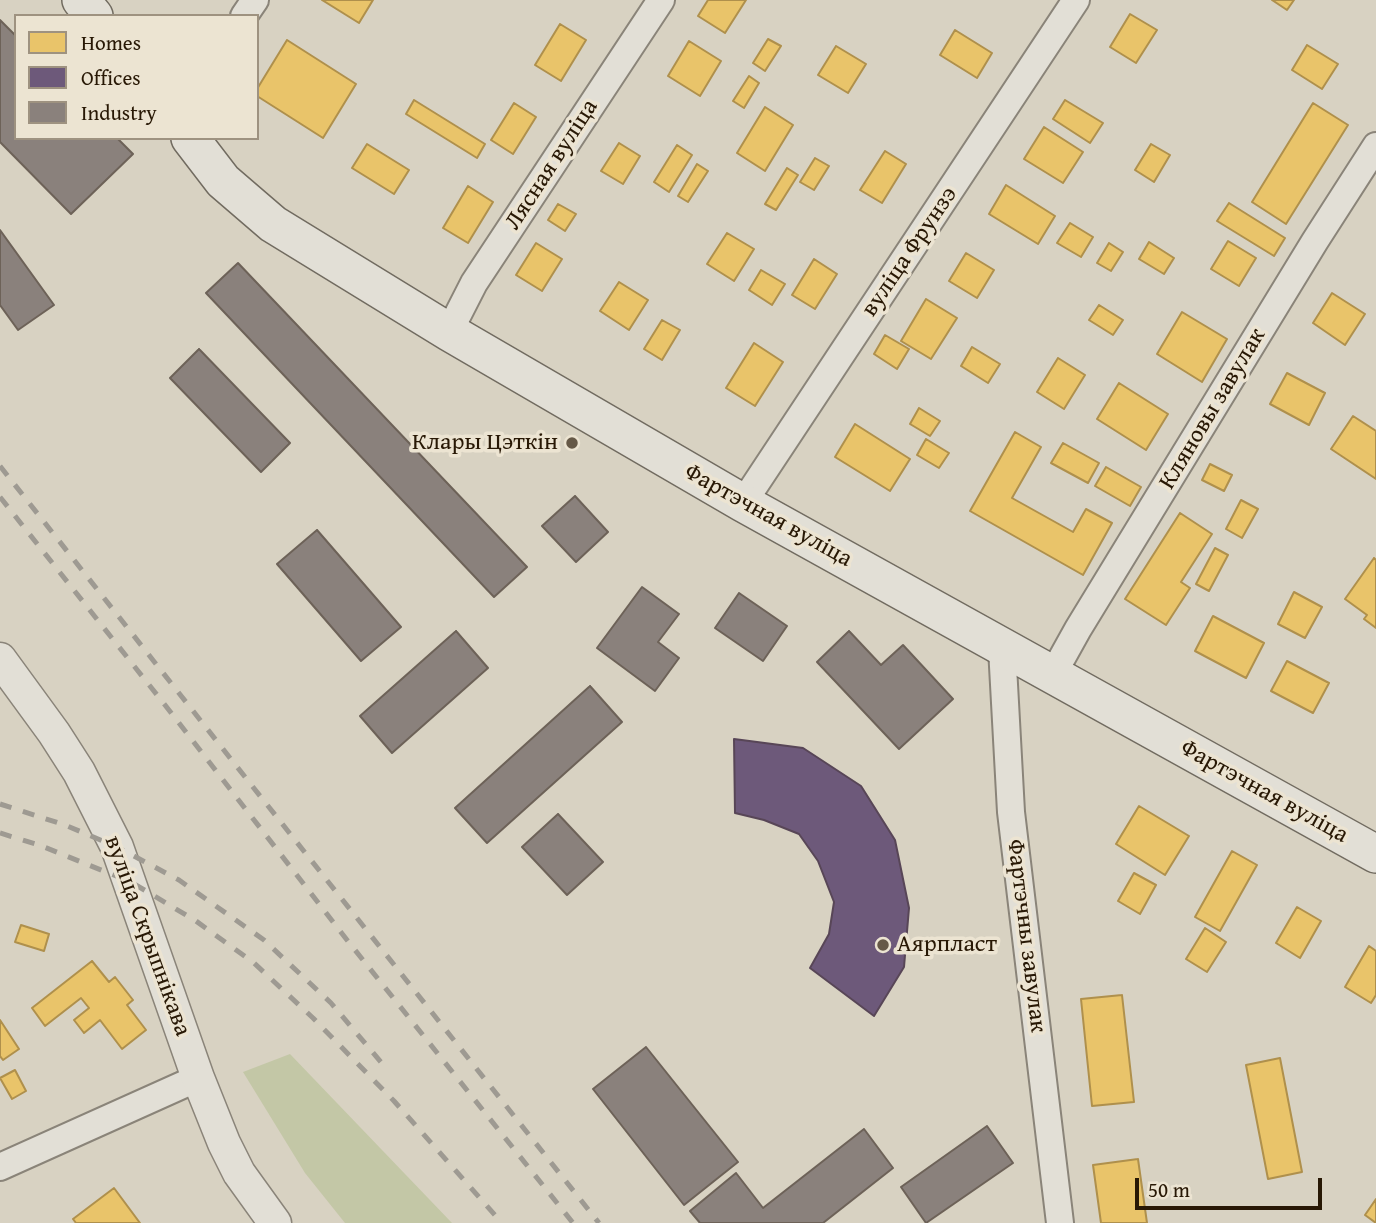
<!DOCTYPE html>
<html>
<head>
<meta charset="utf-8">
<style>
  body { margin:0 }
  #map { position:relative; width:1376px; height:1223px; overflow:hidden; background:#d8d2c2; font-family:"Gentium Book Plus",serif }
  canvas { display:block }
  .legend { position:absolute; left:14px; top:14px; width:245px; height:126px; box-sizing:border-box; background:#ece4d2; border:2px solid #9e9280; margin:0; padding:9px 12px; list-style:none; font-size:21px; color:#281805 }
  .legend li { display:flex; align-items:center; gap:14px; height:35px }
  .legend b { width:35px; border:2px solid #9e9280 }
  .scale { position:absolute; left:1135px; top:1178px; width:187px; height:32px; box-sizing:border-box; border:4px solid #281805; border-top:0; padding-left:9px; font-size:21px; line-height:24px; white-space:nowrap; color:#281805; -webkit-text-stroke:5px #ece4d2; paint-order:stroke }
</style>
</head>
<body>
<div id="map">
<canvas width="1376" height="1223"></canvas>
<ul class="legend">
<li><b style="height:19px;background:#e9c46a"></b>Homes</li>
<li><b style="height:19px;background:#6d597a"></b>Offices</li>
<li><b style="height:19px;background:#8a817c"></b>Industry</li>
</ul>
<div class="scale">50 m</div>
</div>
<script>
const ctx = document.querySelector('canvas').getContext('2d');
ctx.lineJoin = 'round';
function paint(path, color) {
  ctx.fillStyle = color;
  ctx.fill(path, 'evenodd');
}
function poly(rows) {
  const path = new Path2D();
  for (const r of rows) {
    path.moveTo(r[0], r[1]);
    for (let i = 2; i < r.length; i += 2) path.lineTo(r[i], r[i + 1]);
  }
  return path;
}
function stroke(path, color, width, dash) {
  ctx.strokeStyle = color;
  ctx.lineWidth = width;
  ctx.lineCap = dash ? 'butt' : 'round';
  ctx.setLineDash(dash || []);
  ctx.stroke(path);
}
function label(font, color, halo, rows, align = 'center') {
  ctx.font = font + ' "Gentium Book Plus",serif';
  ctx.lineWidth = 7;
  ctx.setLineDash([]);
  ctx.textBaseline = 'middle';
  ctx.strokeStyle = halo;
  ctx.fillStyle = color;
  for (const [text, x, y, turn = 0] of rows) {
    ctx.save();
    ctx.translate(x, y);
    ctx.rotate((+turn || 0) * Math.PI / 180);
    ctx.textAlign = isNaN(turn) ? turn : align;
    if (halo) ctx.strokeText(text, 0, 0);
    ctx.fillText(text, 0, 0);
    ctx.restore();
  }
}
const green = poly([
  [290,1054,452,1223,345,1223,305,1173,243,1072]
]);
const homes = poly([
  [322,0,373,0,359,23,322,0],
  [708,0,746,0,725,33,698,16,708,0],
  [1272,0,1294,0,1287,10,1272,0],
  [1130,14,1157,30,1136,63,1110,47,1130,14],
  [560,24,586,40,561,81,535,65,560,24],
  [955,30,992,53,977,78,940,55,955,30],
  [768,39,781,46,765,71,753,63,768,39],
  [287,40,356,84,323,138,257,96,257,89,287,40],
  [689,41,721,61,700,96,668,76,689,41],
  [1307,45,1338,64,1322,89,1292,70,1307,45],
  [836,46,866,64,848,93,818,75,836,46],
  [749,76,759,83,744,108,733,101,749,76],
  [414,100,485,144,477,158,406,114,414,100],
  [1065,100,1103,123,1090,143,1053,119,1065,100],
  [514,103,536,117,513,154,491,140,514,103],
  [1313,103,1348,125,1286,224,1252,202,1313,103],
  [765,107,793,125,765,171,737,153,765,107],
  [1044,127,1083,152,1063,183,1024,159,1044,127],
  [619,143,640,156,623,184,601,171,619,143],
  [367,144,409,170,394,194,352,168,367,144],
  [1151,144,1170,155,1154,182,1135,170,1151,144],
  [677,145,692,155,669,192,654,182,677,145],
  [885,151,906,164,882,203,860,190,885,151],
  [815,158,829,166,814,190,800,182,815,158],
  [697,164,708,171,688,202,678,196,697,164],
  [787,168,798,175,776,210,765,204,787,168],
  [1006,185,1055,216,1038,244,989,214,1006,185],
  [468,186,493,202,468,243,443,228,468,186],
  [1229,203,1285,238,1274,256,1217,221,1229,203],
  [558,204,576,214,565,231,548,220,558,204],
  [1070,223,1093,237,1081,257,1057,243,1070,223],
  [727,233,754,249,734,281,707,264,727,233],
  [1228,241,1256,258,1239,286,1211,269,1228,241],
  [1149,242,1174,258,1164,274,1139,259,1149,242],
  [536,243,562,259,542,291,516,275,536,243],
  [1109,243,1123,252,1111,271,1097,263,1109,243],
  [966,253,994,270,977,298,949,281,966,253],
  [814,259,837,274,815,309,792,295,814,259],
  [761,270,785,284,772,305,749,290,761,270],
  [619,282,648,300,629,330,600,311,619,282],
  [1332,293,1365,314,1345,345,1313,323,1332,293],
  [926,299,957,318,931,359,901,341,926,299],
  [1099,305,1123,320,1113,335,1089,320,1099,305],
  [1182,312,1227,339,1202,382,1157,354,1182,312],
  [662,320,680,330,662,360,644,349,662,320],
  [885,335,909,349,897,369,874,354,885,335],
  [754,343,783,362,755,406,726,388,754,343],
  [972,347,1000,364,988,383,961,366,972,347],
  [1058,358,1085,375,1064,409,1037,392,1058,358],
  [1287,373,1325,393,1309,425,1270,404,1287,373],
  [1119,383,1168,414,1146,450,1097,419,1119,383],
  [919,408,940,421,930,436,910,424,919,408],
  [1353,416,1376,431,1376,479,1331,449,1353,416],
  [855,424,910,459,890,491,835,457,855,424],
  [1015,432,1041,447,1012,498,1073,532,1086,509,1112,523,1083,575,970,511,1015,432],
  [926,439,949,453,939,468,917,455,926,439],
  [1063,443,1099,463,1088,483,1051,463,1063,443],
  [1210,464,1232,475,1224,491,1202,480,1210,464],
  [1106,467,1141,487,1130,506,1095,486,1106,467],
  [1241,500,1258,509,1242,538,1226,529,1241,500],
  [1180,513,1212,534,1181,582,1190,588,1166,625,1125,599,1180,513],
  [1215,548,1228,555,1209,591,1196,584,1215,548],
  [1374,558,1376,560,1376,628,1364,619,1367,615,1345,599,1374,558],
  [1294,592,1322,607,1305,638,1278,624,1294,592],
  [1213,616,1264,643,1246,678,1195,651,1213,616],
  [1287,661,1329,683,1313,713,1271,691,1287,661],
  [1139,806,1189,836,1165,875,1116,844,1139,806],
  [1232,851,1257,865,1220,931,1195,917,1232,851],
  [1134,873,1156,885,1140,914,1118,901,1134,873],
  [1297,907,1321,921,1300,958,1276,943,1297,907],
  [21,925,49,934,44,951,15,942,21,925],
  [1205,928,1226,942,1207,972,1186,959,1205,928],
  [1369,946,1376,951,1376,995,1371,1003,1345,987,1369,946],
  [92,961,109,982,115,977,133,1000,127,1005,146,1030,122,1049,100,1020,84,1033,74,1020,89,1008,81,998,45,1026,32,1008,92,961],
  [1122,995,1134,1102,1092,1106,1081,999,1122,995],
  [0,1020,19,1049,3,1060,0,1056,0,1020],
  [1280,1058,1302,1172,1268,1179,1246,1065,1280,1058],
  [15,1070,26,1091,12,1099,0,1078,15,1070],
  [1138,1159,1147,1223,1101,1223,1093,1165,1138,1159],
  [114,1188,140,1223,76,1223,73,1219,114,1188],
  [1376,1199,1376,1223,1365,1215,1376,1199]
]);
const offices = poly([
  [734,739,803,748,861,786,895,840,909,908,904,967,874,1016,810,968,829,934,834,902,818,861,799,834,764,820,735,813,734,739]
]);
const industry = poly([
  [0,20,16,36,16,138,117,138,133,154,71,214,0,142,0,20],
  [0,230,54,305,18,330,0,305,0,230],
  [238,263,527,567,494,597,206,293,238,263],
  [199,349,290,443,261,472,170,378,199,349],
  [575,496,608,532,576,562,542,526,575,496],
  [317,530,401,627,361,661,277,564,317,530],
  [642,587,679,614,658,642,679,658,655,691,597,648,642,587],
  [739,593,787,626,763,661,715,628,739,593],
  [456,631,488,668,392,753,360,716,456,631],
  [849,631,881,665,903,645,953,699,899,749,817,662,849,631],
  [590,686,622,722,487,843,455,808,590,686],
  [558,814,603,862,567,895,522,847,558,814],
  [646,1047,738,1162,684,1205,593,1089,646,1047],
  [987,1126,1013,1163,926,1223,901,1187,987,1126],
  [864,1129,893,1168,823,1223,700,1223,690,1211,736,1173,763,1208,864,1129]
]);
const minor = poly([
  [244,16,255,0],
  [449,332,474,283,661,0],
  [743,503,1076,0],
  [1002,648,1011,812,1060,1223],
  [1053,674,1078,629,1315,241,1376,146],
  [0,1167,198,1078]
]);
const tertiary = poly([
  [0,659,54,733,79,772,117,847,198,1078,224,1143,239,1173,275,1223]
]);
const secondary = poly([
  [81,0,94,16],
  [190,138,223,181,273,224,449,332,743,503,1376,854]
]);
const rail = poly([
  [0,466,249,782,599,1223],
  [0,497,165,705,347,940,573,1223],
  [0,804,65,825,117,847,179,880,264,940,331,1003,386,1068],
  [0,833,39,845,131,882,196,921,254,963,313,1018,394,1101,502,1223]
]);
const markers = [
  [572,443,7,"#665947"],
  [883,945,7,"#665947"]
];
const streetNames = [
  ["Лясная вуліца",552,165,-57],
  ["вуліца Фрунзэ",910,252,-56],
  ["Кляновы завулак",1213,409,-59],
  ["Фартэчная вуліца",768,516,29],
  ["Фартэчная вуліца",1264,792,29],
  ["вуліца Скрыпнікава",147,936,70],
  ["Фартэчны завулак",1026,936,83]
];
const poiNames = [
  ["Клары Цэткін",558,443],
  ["Аярпласт",897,945,"left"]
];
paint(green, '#c3c7a6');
paint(homes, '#e9c46a');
stroke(homes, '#af904c', 2);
paint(offices, '#6d597a');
stroke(offices, '#584657', 2);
paint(industry, '#8a817c');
stroke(industry, '#6d6258', 2);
stroke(minor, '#8a8479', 30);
stroke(tertiary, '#8a8479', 35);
stroke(secondary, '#716b60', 40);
stroke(minor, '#e2dfd6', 26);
stroke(tertiary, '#e2dfd6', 32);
stroke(secondary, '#e2dfd6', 37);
stroke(rail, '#9e9a92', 5, [12, 12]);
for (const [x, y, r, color] of markers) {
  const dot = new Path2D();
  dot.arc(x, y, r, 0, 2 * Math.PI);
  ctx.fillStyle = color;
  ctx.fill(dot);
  stroke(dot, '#ece4d2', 2.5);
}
label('24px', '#281805', '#ece4d2', streetNames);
label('24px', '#281805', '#ece4d2', poiNames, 'right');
</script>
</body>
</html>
